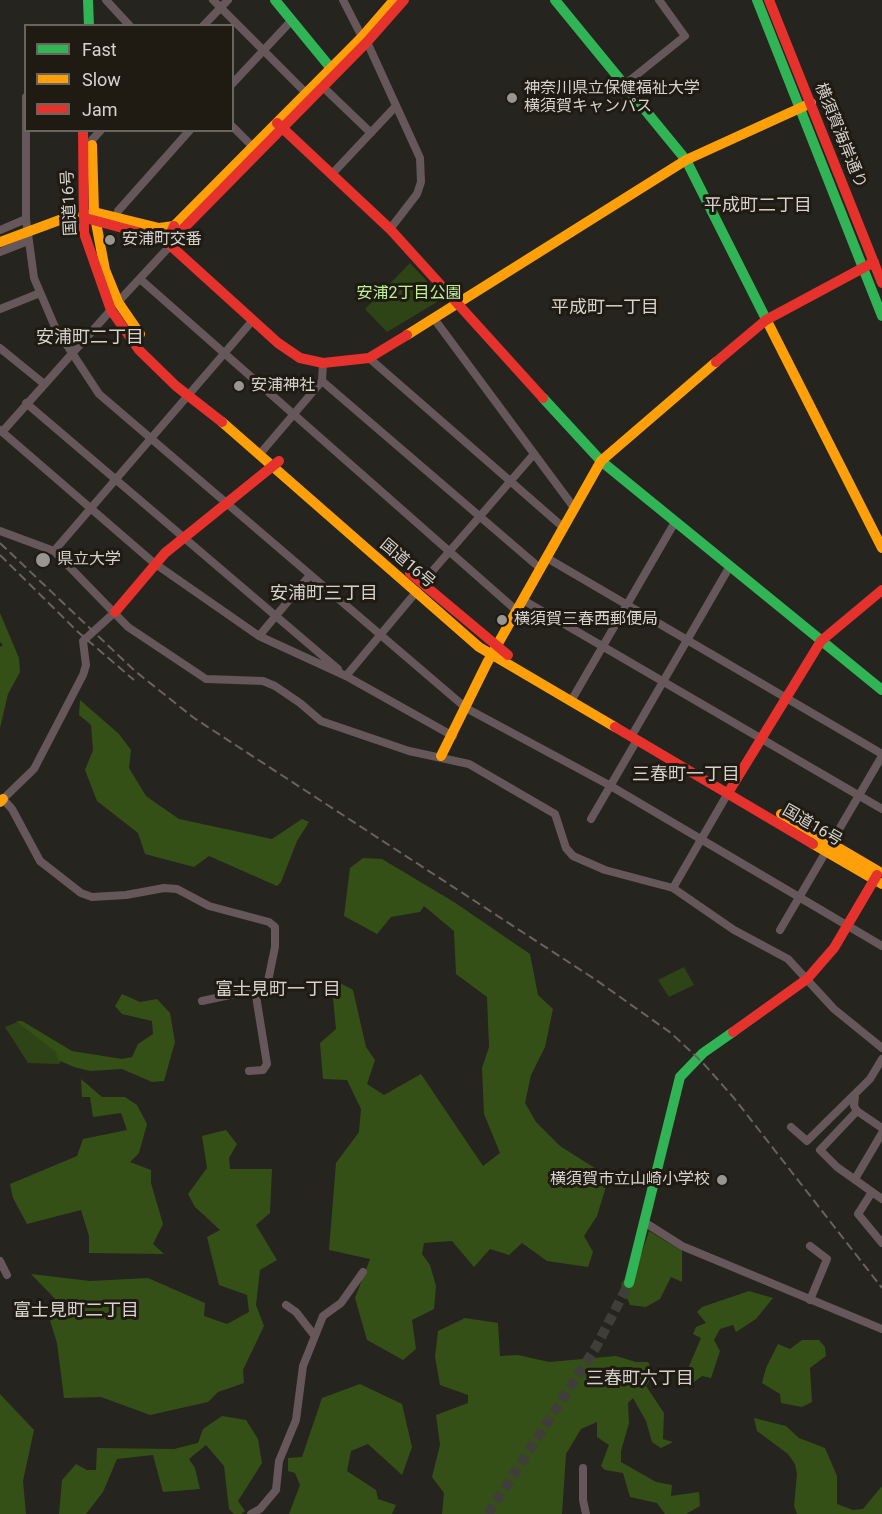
<!DOCTYPE html>
<html>
<head>
<meta charset="utf-8">
<style>
  body { margin:0 }
  #map { position:relative; width:882px; height:1514px; overflow:hidden; background:#25241f; font-family:Roboto,sans-serif }
  canvas { display:block }
  .legend { position:absolute; left:24px; top:24px; width:210px; height:108px; box-sizing:border-box; background:#1f1b13; border:2px solid #68655e; margin:0; padding:8px 10px; list-style:none; font-size:18px; color:#d6d3ce }
  .legend li { display:flex; align-items:center; gap:12px; height:30px }
  .legend b { width:30px; border:2px solid #68655e }
</style>
</head>
<body>
<div id="map">
<canvas width="882" height="1514"></canvas>
<ul class="legend">
<li><b style="height:8px;background:#30b455"></b>Fast</li>
<li><b style="height:8px;background:#ff9f0a"></b>Slow</li>
<li><b style="height:8px;background:#e5322d"></b>Jam</li>
</ul>
</div>
<script>
const ctx = document.querySelector('canvas').getContext('2d');
ctx.lineJoin = 'round';
function paint(path, color) {
  ctx.fillStyle = color;
  ctx.fill(path, 'evenodd');
}
function poly(rows) {
  const path = new Path2D();
  for (const r of rows) {
    path.moveTo(r[0], r[1]);
    for (let i = 2; i < r.length; i += 2) path.lineTo(r[i], r[i + 1]);
  }
  return path;
}
function stroke(path, color, width, dash) {
  ctx.strokeStyle = color;
  ctx.lineWidth = width;
  ctx.lineCap = dash ? 'butt' : 'round';
  ctx.setLineDash(dash || []);
  ctx.stroke(path);
}
function label(font, color, halo, rows, align = 'center') {
  ctx.font = font + ' Roboto,"Noto Sans JP",sans-serif';
  ctx.lineWidth = 6;
  ctx.setLineDash([]);
  ctx.textBaseline = 'middle';
  ctx.strokeStyle = halo;
  ctx.fillStyle = color;
  for (const [text, x, y, turn = 0] of rows) {
    ctx.save();
    ctx.translate(x, y);
    ctx.rotate((+turn || 0) * Math.PI / 180);
    ctx.textAlign = isNaN(turn) ? turn : align;
    if (halo) ctx.strokeText(text, 0, 0);
    ctx.fillText(text, 0, 0);
    ctx.restore();
  }
}
const green = poly([
  [410,263,436,291,437,302,387,332,365,309],
  [684,967,694,985,669,997,658,980],
  [20,1021,68,1052,59,1064,28,1063,5,1027]
]);
const forest = poly([
  [0,613,19,658,20,672,8,694,0,728,0,647,3,645,0,642],
  [80,700,119,734,131,750,129,768,146,796,179,819,272,839,302,819,309,822,297,841,281,882,277,886,209,856,194,867,145,854,138,833,97,801,85,770,93,750,91,725,79,715],
  [363,858,382,859,454,902,530,954,538,995,553,1009,545,1047,531,1075,525,1103,536,1122,560,1146,609,1177,597,1216,584,1236,593,1252,588,1267,547,1261,522,1243,509,1255,490,1249,474,1267,452,1241,424,1243,422,1254,430,1265,436,1286,434,1309,412,1320,416,1349,403,1360,367,1340,355,1298,370,1259,329,1250,336,1163,359,1132,361,1109,347,1080,323,1079,320,1043,336,1029,331,978,353,990,366,1047,375,1060,367,1084,384,1095,421,1074,483,1166,500,1153,484,1114,482,1068,489,1047,487,997,456,974,454,931,424,906,420,912,391,917,377,934,344,916,350,868],
  [122,994,140,1002,157,999,170,1013,175,1042,164,1081,152,1082,122,1069,90,1071,74,1067,58,1060,56,1052,16,1021,22,1021,72,1051,122,1059,132,1057,138,1044,153,1034,152,1021,122,1014,115,1006],
  [81,1079,102,1097,125,1097,137,1105,147,1124,139,1153,130,1162,151,1170,151,1183,163,1224,153,1244,164,1254,89,1253,89,1236,81,1210,27,1224,13,1198,10,1184,77,1156,83,1139,127,1130,121,1113,93,1117,90,1097,82,1097],
  [226,1130,237,1144,229,1158,230,1169,272,1169,270,1213,256,1225,277,1260,260,1270,256,1305,264,1326,243,1370,244,1383,218,1392,208,1402,150,1415,101,1397,64,1398,57,1343,49,1317,59,1303,31,1274,90,1281,148,1278,205,1303,204,1316,227,1324,249,1312,247,1295,219,1285,207,1237,220,1230,195,1207,188,1194,207,1168,202,1136],
  [649,1231,682,1251,682,1282,671,1277,660,1299,646,1307,630,1305,621,1284,639,1261],
  [749,1291,773,1298,756,1319,736,1332,733,1325,720,1329,714,1340,720,1351,711,1378,702,1376,686,1388,684,1378,701,1338,693,1334,696,1327,706,1323,697,1312,702,1307],
  [465,1318,498,1323,500,1356,518,1355,549,1362,616,1356,636,1362,648,1362,654,1374,646,1386,664,1413,663,1439,673,1442,661,1448,652,1442,646,1421,633,1398,628,1403,629,1423,621,1451,621,1462,656,1482,672,1485,671,1496,699,1492,700,1506,686,1514,665,1514,657,1503,630,1497,623,1473,605,1470,601,1466,609,1445,597,1437,597,1422,581,1429,566,1454,562,1514,442,1514,444,1493,432,1477,440,1445,436,1415,468,1403,468,1395,440,1385,435,1357,438,1331],
  [802,1340,819,1340,825,1347,826,1356,810,1368,812,1402,802,1407,781,1403,780,1394,762,1383,766,1368,778,1344,790,1349],
  [360,1384,402,1404,412,1447,402,1475,368,1444,351,1451,347,1471,376,1490,378,1499,396,1505,392,1514,289,1514,300,1485,295,1473,288,1471,288,1458,302,1457,322,1398],
  [0,1394,34,1430,23,1481,26,1514,0,1514],
  [222,1416,246,1420,258,1439,262,1463,238,1501,245,1511,241,1514,234,1514,229,1509,224,1466,206,1445,189,1459,195,1468,200,1489,163,1492,153,1455,117,1459,103,1492,86,1514,59,1514,62,1480,76,1464,87,1470,96,1470,97,1448,174,1449,198,1443,203,1429],
  [754,1418,786,1426,799,1438,825,1448,837,1476,837,1504,853,1510,863,1509,882,1486,882,1514,797,1514,794,1506,797,1474,795,1464,788,1454,757,1431]
]);
const secondaryTunnel = poly([
  [488,1514,596,1347,629,1283]
]);
const street = poly([
  [106,0,130,26],
  [213,0,306,93],
  [343,0,362,37,367,42,420,158,421,182,417,194,390,229],
  [203,26,228,0],
  [232,84,292,20],
  [624,85,685,36,659,0],
  [323,87,371,133],
  [26,97,26,219,34,278,55,327,99,394,466,708,609,785,882,946],
  [232,126,253,147],
  [92,140,101,130],
  [332,174,396,106],
  [116,220,118,211,190,130],
  [0,230,26,219],
  [0,252,28,241],
  [140,279,517,611],
  [118,302,182,233],
  [0,309,40,293],
  [435,320,575,509],
  [0,348,43,383],
  [369,358,564,528],
  [322,381,541,569],
  [26,403,338,669],
  [0,430,154,563,259,636,346,676,453,736],
  [2,432,111,310],
  [259,455,322,381,323,363],
  [0,531,54,551,128,627,206,679,263,681,275,686,300,703,321,721,409,751,469,764,555,814,566,848,573,856,605,870,673,888,734,930,788,959,834,1009,882,1048],
  [54,551,253,320],
  [547,558,882,754],
  [422,583,534,454],
  [523,600,882,809],
  [115,612,83,641,86,665,83,675,34,769,3,799,12,809,40,861,81,893,92,897,126,895,164,888,177,889,209,906,269,922,275,927,275,947,267,986,256,996],
  [259,636,310,575],
  [346,676,417,591],
  [571,701,675,522],
  [631,737,730,566],
  [591,819,637,740],
  [673,888,728,793],
  [780,930,882,756],
  [202,1001,244,992,256,996],
  [249,1071,263,1070,267,1064,256,996],
  [855,1096,854,1106,857,1111,882,1128],
  [857,1111,820,1150,837,1167,882,1199],
  [791,1127,807,1141,870,1079,882,1059],
  [855,1179,882,1133],
  [872,1192,858,1214,882,1243],
  [644,1222,682,1246,882,1329],
  [0,1261,7,1275],
  [810,1300,827,1259,810,1246],
  [286,1305,296,1312,314,1335],
  [583,1468,583,1500,586,1514],
  [251,1514,260,1509,276,1490,279,1461,296,1420,303,1366,323,1316,341,1303,363,1272]
]);
const fast = poly([
  [88,0,89,26],
  [275,0,334,72],
  [555,0,686,160,767,321],
  [757,0,882,316],
  [543,398,601,461,882,690],
  [629,1283,680,1077,703,1053,733,1032]
]);
const slow = poly([
  [92,145,94,212,105,270,118,302,140,334],
  [0,242,65,218,84,217,94,212,159,228,174,226,362,37,394,0],
  [767,321,882,548],
  [407,335,686,160,811,103],
  [222,422,479,647,615,727],
  [441,756,487,663,601,461,716,362],
  [0,802,3,799],
  [781,814,878,871],
  [813,844,882,884]
]);
const jam = poly([
  [769,0,882,283],
  [277,123,390,229,543,398],
  [83,130,84,233,111,310,139,350,176,386,222,422],
  [89,219,156,237,178,234,367,42,404,0],
  [174,226,169,237,171,246,278,343,300,358,323,363,369,358,407,335],
  [716,362,766,320,874,262],
  [410,573,508,655],
  [115,612,165,553,279,461],
  [615,727,813,844],
  [728,793,821,641,882,590],
  [733,1032,807,979,834,948,877,875]
]);
const rail = poly([
  [0,543,135,671,194,718,596,980,671,1033,703,1063,734,1098,882,1288],
  [0,555,78,632,134,680]
]);
const markers = [
  [512,98,6,"#989691"],
  [110,240,6,"#989691"],
  [239,386,6,"#989691"],
  [43,560,8,"#989691"],
  [502,620,6,"#989691"],
  [722,1180,6,"#989691"]
];
const poiNames = [
  ["神奈川県立保健福祉大学",524,89],
  ["横須賀キャンパス",524,107],
  ["安浦町交番",122,240],
  ["安浦神社",251,386],
  ["県立大学",57,560],
  ["横須賀三春西郵便局",514,620],
  ["横須賀市立山崎小学校",710,1180,"right"]
];
const streetNames = [
  ["横須賀海岸通り",840,136,68],
  ["国道16号",70,203,-93],
  ["国道16号",407,564,40],
  ["国道16号",812,826,30]
];
const parkNames = [
  ["安浦2丁目公園",409,294]
];
const neighbourhoodNames = [
  ["平成町二丁目",758,206],
  ["平成町一丁目",605,308],
  ["安浦町二丁目",90,338],
  ["安浦町三丁目",324,594],
  ["三春町一丁目",686,775],
  ["富士見町一丁目",278,990],
  ["富士見町二丁目",76,1311],
  ["三春町六丁目",640,1379]
];
paint(green, '#2e4416');
paint(forest, '#355017');
stroke(secondaryTunnel, '#403e39', 10, [10, 5]);
stroke(street, '#66575a', 8);
stroke(fast, '#30b455', 10);
stroke(slow, '#ff9f0a', 10);
stroke(jam, '#e5322d', 10);
stroke(rail, '#6a6161', 2, [9, 4.5]);
for (const [x, y, r, color] of markers) {
  const dot = new Path2D();
  dot.arc(x, y, r, 0, 2 * Math.PI);
  ctx.fillStyle = color;
  ctx.fill(dot);
  stroke(dot, '#1f1b13', 2);
}
label('16px', '#d6d3ce', '#1f1b13', poiNames, 'left');
label('16px', '#d6d3ce', '#1f1b13', streetNames);
label('16px', '#c0f297', '#1f1b13', parkNames);
label('18px', '#d6d3ce', '#1f1b13', neighbourhoodNames);
</script>
</body>
</html>
